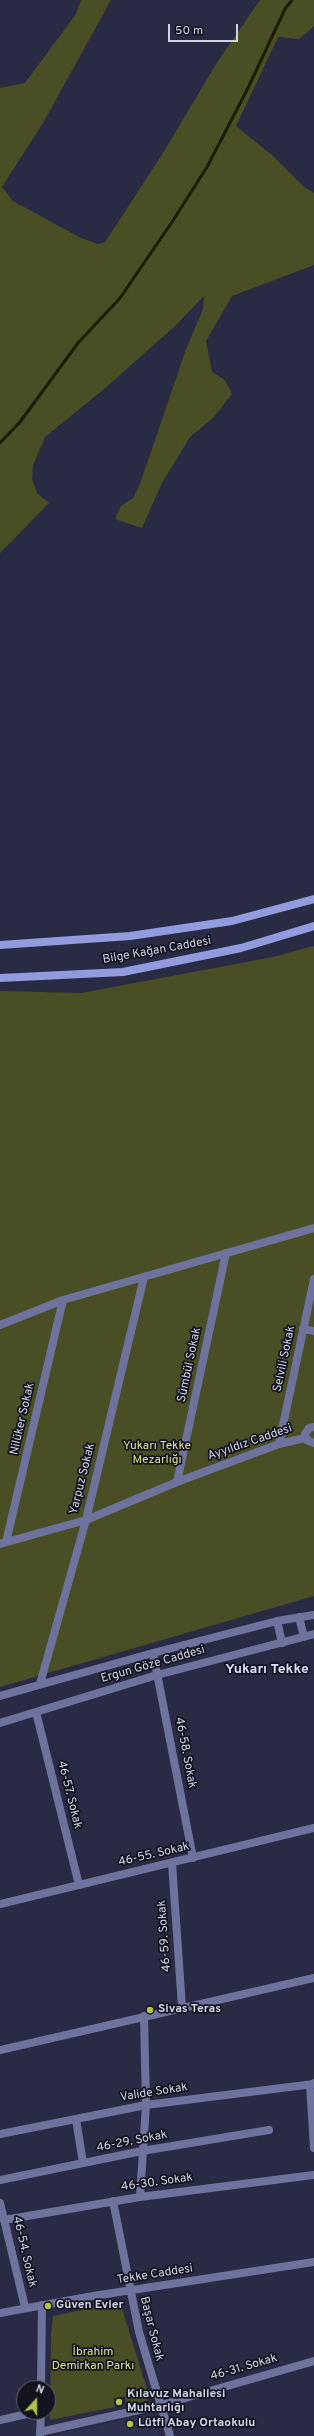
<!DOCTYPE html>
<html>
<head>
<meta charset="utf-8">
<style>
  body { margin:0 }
  #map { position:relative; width:314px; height:2436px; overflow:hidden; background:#282b43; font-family:Overpass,sans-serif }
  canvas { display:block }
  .north { position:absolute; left:16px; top:2380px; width:40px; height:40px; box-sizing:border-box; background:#131420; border:1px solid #5f606e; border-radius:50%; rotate:21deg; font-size:11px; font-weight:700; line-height:16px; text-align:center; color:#d0d3e3 }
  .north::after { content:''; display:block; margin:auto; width:14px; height:18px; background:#b5c24a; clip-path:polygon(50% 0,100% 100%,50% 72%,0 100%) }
  .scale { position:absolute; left:168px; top:24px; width:70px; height:18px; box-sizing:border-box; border:2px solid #d0d3e3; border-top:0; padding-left:5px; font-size:12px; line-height:14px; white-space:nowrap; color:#d0d3e3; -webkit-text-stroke:3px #131420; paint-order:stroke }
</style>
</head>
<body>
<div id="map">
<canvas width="314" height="2436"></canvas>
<div class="north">N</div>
<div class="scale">50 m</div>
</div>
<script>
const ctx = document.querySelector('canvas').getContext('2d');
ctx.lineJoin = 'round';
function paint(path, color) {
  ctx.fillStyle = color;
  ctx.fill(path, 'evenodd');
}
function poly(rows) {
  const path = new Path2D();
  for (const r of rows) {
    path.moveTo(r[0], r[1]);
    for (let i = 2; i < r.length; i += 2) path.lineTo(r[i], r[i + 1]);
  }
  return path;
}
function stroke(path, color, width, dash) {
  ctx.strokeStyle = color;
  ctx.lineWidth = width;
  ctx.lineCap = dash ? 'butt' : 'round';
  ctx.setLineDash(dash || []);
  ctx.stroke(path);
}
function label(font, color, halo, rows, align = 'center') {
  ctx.font = font + ' Overpass,sans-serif';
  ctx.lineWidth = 3.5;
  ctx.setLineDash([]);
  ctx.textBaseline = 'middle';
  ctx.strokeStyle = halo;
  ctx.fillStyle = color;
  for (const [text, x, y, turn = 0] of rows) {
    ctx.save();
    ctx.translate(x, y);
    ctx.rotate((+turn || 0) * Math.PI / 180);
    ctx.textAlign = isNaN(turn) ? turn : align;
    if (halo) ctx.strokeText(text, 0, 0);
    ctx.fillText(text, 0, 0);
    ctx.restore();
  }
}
const built = poly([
  [153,2413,160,2436,55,2436,55,2435]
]);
const green = poly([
  [81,0,111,0,43,123,2,187,13,201,81,238,98,244,105,242,163,153,216,64,260,0,314,0,314,26,299,39,278,37,236,126,273,156,304,187,314,193,314,265,232,296,206,341,212,372,225,380,232,394,213,418,190,437,162,483,142,528,115,519,121,506,133,498,140,484,186,349,203,309,204,296,174,327,103,390,45,437,33,465,32,479,37,493,49,503,0,553,0,88,25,83,76,14],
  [314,946,314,1596,0,1687,0,991,81,993,273,957],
  [120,2302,149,2395,147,2401,126,2404,125,2396,113,2399,115,2407,50,2420,51,2335,53,2316]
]);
const stream = poly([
  [0,443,20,422,78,343,120,298,172,222,207,167,248,88,285,9,292,0]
]);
const street = poly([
  [0,1325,63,1300,314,1228],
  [303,1329,314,1331],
  [314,1427,309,1428,305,1434,307,1440,314,1443],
  [279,1444,314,1279],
  [177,1482,226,1253],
  [6,1542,63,1300],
  [0,1544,86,1520,177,1482,279,1444,305,1438],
  [299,1617,304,1637],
  [277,1621,282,1643],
  [153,1653,193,1858],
  [40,1684,86,1520,144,1277],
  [0,1696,153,1653,277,1621,314,1615],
  [36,1712,79,1885],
  [0,1723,157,1675,314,1634],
  [172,1863,182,2007],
  [0,1904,314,1828],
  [0,2050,314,1978],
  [314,2083,310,2085,314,2148],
  [76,2119,83,2163],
  [0,2134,146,2105,314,2084],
  [0,2180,142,2151,269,2130],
  [140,2197,146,2105,144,2016],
  [113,2201,139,2332,170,2436],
  [0,2203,25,2307],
  [4,2220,140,2197,314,2175],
  [0,2313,93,2296,314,2262],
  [41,2388,42,2305],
  [0,2420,36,2412],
  [40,2432,161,2405,314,2361],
  [40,2435,41,2412]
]);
const secondary = poly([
  [0,945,130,936,232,921,314,899],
  [0,978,123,972,241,948,314,926]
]);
const markers = [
  [150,2010,4,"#b5c24a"],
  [48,2306,4,"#b5c24a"],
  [119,2402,4,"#b5c24a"],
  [130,2424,4,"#b5c24a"]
];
const streetNames = [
  ["Bilge Kağan Caddesi",157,951,-10],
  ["Selvili Sokak",285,1359,-78],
  ["Sümbül Sokak",190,1365,-78],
  ["Nilüker Sokak",23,1419,-77],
  ["Ayyıldız Caddesi",250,1443,-19],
  ["Yarpuz Sokak",83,1479,-76],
  ["Ergun Göze Caddesi",153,1665,-16],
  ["46-58. Sokak",185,1753,79],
  ["46-57. Sokak",69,1795,76],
  ["46-55. Sokak",154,1855,-13],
  ["46-59. Sokak",165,1936,-94],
  ["Valide Sokak",154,2093,-9],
  ["46-29. Sokak",132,2142,-11],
  ["46-30. Sokak",157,2183,-8],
  ["46-54. Sokak",24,2252,77],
  ["Tekke Caddesi",155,2275,-9],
  ["Başar Sokak",151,2329,76],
  ["46-31. Sokak",244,2368,-16]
];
const parkNames = [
  ["Yukarı Tekke",157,1447],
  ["Mezarlığı",157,1461],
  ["İbrahim",93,2353],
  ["Demirkan Parkı",93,2367]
];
const poiNames = [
  ["Sivas Teras",158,2010],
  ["Güven Evler",56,2306],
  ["Kılavuz Mahallesi",127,2395],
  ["Muhtarlığı",127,2409],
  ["Lütfi Abay Ortaokulu",138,2424]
];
const quarterNames = [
  ["Yukarı Tekke",267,1670]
];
paint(built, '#2e304f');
paint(green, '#494e25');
stroke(stream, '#1a1d00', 3);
stroke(street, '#6e739e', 8);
stroke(secondary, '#939bdf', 8);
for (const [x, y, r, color] of markers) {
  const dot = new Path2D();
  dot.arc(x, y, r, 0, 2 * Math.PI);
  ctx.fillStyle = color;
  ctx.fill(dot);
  stroke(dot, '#131420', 1.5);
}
label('12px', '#d0d3e3', '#131420', streetNames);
label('12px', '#d7e488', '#131420', parkNames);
label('bold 12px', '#d0d3e3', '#131420', poiNames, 'left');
label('bold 14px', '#d8ddfe', '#131420', quarterNames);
</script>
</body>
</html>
